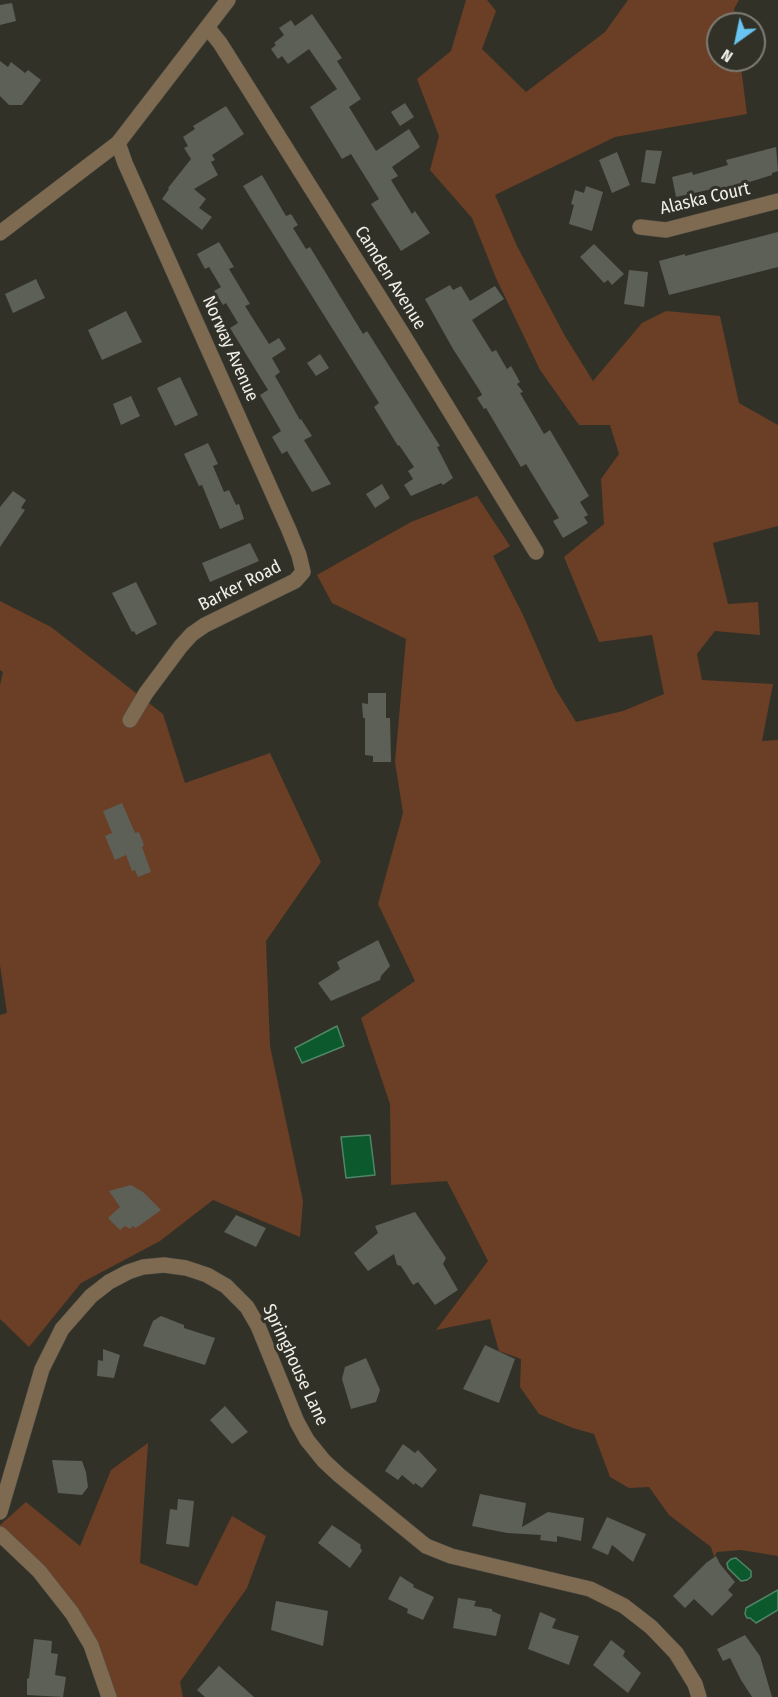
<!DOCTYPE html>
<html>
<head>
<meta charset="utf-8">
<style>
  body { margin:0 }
  #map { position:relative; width:778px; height:1697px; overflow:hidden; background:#323128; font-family:"Fira Sans Condensed",sans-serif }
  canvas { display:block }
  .north { position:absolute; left:706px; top:12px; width:60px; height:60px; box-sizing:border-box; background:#323128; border:2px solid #7e7d75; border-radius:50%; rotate:213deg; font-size:16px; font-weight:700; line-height:24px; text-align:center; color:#efeee8 }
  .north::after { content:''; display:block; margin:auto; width:21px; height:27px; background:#68c4f0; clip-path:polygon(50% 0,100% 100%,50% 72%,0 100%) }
</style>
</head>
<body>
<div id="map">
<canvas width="778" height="1697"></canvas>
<div class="north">N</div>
</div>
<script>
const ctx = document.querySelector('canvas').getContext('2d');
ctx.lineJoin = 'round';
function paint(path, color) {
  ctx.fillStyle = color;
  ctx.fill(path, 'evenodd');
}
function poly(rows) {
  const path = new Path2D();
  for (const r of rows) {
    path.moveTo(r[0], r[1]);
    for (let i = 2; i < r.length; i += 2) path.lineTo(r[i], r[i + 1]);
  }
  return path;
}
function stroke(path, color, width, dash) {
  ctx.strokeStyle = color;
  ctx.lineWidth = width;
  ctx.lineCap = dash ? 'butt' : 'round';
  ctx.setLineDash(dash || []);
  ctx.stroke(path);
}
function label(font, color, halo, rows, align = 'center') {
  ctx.font = font + ' "Fira Sans Condensed",sans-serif';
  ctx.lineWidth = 6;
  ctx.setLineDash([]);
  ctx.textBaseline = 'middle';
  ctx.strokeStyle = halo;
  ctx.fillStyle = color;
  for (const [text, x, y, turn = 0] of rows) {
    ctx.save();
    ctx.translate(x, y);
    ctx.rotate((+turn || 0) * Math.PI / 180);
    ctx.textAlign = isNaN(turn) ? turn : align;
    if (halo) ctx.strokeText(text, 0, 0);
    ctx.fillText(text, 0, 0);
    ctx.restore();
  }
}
const green = poly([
  [466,0,487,0,496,11,482,49,526,92,605,32,628,0,739,0,734,9,736,24,718,24,718,60,740,60,747,114,615,137,495,195,517,246,565,336,593,381,642,323,666,311,720,316,739,403,778,425,778,526,713,543,728,604,758,602,760,635,715,631,697,654,702,680,773,684,762,741,778,740,778,1556,741,1550,717,1552,714,1557,711,1547,669,1515,649,1487,629,1488,610,1477,594,1434,573,1428,539,1414,520,1387,521,1359,499,1351,490,1319,436,1330,488,1261,447,1181,391,1185,390,1104,361,1018,415,981,378,904,403,813,395,762,406,639,332,603,317,575,411,522,477,496,510,546,493,556,523,615,555,688,576,722,623,711,664,694,652,635,599,642,564,557,604,524,601,479,619,454,610,425,579,425,540,370,496,278,472,218,430,170,439,136,417,79,451,51],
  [0,601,51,627,163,714,185,783,270,753,321,862,266,941,270,1046,303,1201,300,1237,213,1200,160,1241,81,1283,29,1347,0,1319,0,1015,7,1013,0,965,0,685,3,672,0,670],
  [148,1443,140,1563,197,1586,232,1516,266,1536,247,1588,180,1682,183,1697,109,1697,91,1645,0,1534,0,1525,26,1502,80,1546,111,1470]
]);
const water = poly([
  [337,1026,344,1046,302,1063,295,1048,337,1026],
  [370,1135,375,1175,346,1178,341,1137,370,1135],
  [736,1558,751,1571,751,1577,747,1580,741,1581,728,1568,727,1563,731,1559,736,1558],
  [778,1590,778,1610,756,1623,750,1618,747,1618,745,1614,746,1608,778,1590]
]);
const building = poly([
  [12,3,16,21,0,25,0,5],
  [312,14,342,58,337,61,361,99,349,107,376,151,409,129,420,147,392,167,398,176,391,180,412,214,415,211,430,233,401,251,371,204,379,199,351,154,342,159,310,107,337,89,309,49,288,64,282,56,278,59,271,49,276,45,274,43,284,35,279,28,291,20,295,26],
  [0,61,8,67,11,62,25,73,28,70,41,80,22,105,9,105,0,96],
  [405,103,414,117,400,126,391,112],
  [226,106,244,134,212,155,215,160,211,162,218,175,194,189,206,199,199,208,212,217,202,230,162,199,169,189,168,188,191,159,184,148,188,146,183,137,195,129,193,126],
  [776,147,778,171,772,173,772,175,714,193,712,189,676,197,672,177,692,172,693,175,728,165,726,160],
  [646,150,662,151,655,184,641,182],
  [617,152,630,185,612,193,599,160],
  [262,175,286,216,291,214,298,225,293,228,306,249,310,247,363,334,367,331,440,446,437,447,453,478,443,485,441,483,411,496,404,485,413,479,408,471,414,467,399,445,398,446,374,407,379,403,243,186],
  [586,186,603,192,592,231,569,224,574,205,571,204,575,190,584,193],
  [778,232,778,267,669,295,659,261,685,254,685,256],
  [219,242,234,267,229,269,250,304,245,306,269,344,279,338,286,349,272,358,280,372,275,376,300,420,301,419,312,436,304,440,331,484,312,492,287,451,282,454,272,437,281,431,260,395,268,390,230,328,238,323,226,303,223,305,214,291,221,287,209,267,205,269,197,254],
  [594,244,624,274,612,285,608,280,604,283,580,257],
  [629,270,648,272,644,307,624,304],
  [36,279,45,298,13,313,5,294],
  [450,285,453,290,461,286,470,301,495,286,504,299,472,320,492,352,496,350,507,369,511,366,520,382,517,384,523,392,520,393,544,434,550,430,589,496,580,502,588,515,584,517,588,523,563,538,553,521,559,518,526,464,521,467,486,408,484,409,477,398,482,395,480,391,453,349,425,299],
  [126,311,142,342,102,360,88,330],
  [320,354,329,368,316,376,307,363],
  [180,377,198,415,175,426,157,388],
  [131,396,140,416,121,425,113,404],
  [208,443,218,464,213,466,224,492,229,490,236,505,239,504,244,519,220,529,202,485,199,486,184,454],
  [382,484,390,498,375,508,366,494],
  [13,491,26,500,21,508,25,510,0,547,0,507],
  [250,543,259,561,210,582,202,563],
  [136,582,157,624,136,635,134,631,132,632,112,593],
  [368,693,386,693,386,718,390,718,391,762,373,762,373,756,365,755,365,718,363,718,362,703,368,704],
  [122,803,135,833,139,832,144,845,142,847,151,872,138,877,135,870,132,871,126,855,115,860,105,836,112,833,103,811],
  [378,940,390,966,381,976,380,980,331,1001,318,983,340,969,337,962],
  [131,1185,143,1192,161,1210,136,1228,133,1226,130,1229,125,1226,120,1230,108,1218,120,1207,109,1191],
  [415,1212,446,1258,443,1264,458,1290,435,1305,418,1282,413,1285,401,1266,397,1265,394,1254,368,1271,354,1253,378,1233,375,1226],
  [236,1215,266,1228,256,1247,224,1232],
  [161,1316,184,1325,184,1328,215,1338,205,1365,143,1346,153,1321],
  [485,1345,515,1359,499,1403,463,1389],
  [103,1349,120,1355,114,1378,97,1376,98,1360,103,1361],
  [366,1358,380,1390,376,1402,351,1409,342,1379,345,1367],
  [225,1406,248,1432,232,1444,210,1420],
  [403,1444,415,1453,418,1450,437,1470,422,1488,415,1483,414,1485,402,1475,398,1480,385,1471],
  [52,1460,82,1461,86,1472,88,1487,82,1495,58,1493],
  [480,1494,526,1503,522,1527,548,1512,584,1518,581,1541,557,1536,557,1542,540,1540,541,1535,507,1533,472,1526],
  [178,1499,194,1501,189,1547,166,1544,170,1509,177,1510],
  [607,1517,646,1534,633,1562,612,1545,608,1555,592,1548],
  [332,1525,361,1545,360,1547,362,1551,350,1568,318,1543],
  [716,1556,720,1564,735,1582,728,1590,733,1595,712,1616,694,1599,685,1608,673,1596,706,1563],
  [400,1576,414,1585,413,1587,434,1597,423,1620,407,1613,408,1609,388,1599],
  [458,1598,476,1601,474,1606,492,1609,492,1611,501,1615,496,1636,453,1628],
  [276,1601,328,1611,323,1646,271,1630],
  [540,1612,556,1619,552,1628,579,1636,569,1665,528,1649],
  [745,1635,760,1656,772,1697,752,1697,741,1680,730,1658,723,1661,717,1649],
  [34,1639,52,1641,51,1653,58,1654,55,1675,66,1677,63,1697,27,1695,27,1679,29,1678],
  [611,1640,625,1651,623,1656,641,1673,628,1693,593,1665],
  [219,1666,254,1697,205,1697,197,1690]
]);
const minor = poly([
  [207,27,220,43,402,333,536,552],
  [118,143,125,163,289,530,299,555,303,572,295,581,205,625,192,634,181,646,146,693,130,720],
  [640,227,666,230,778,201],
  [0,233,118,143,228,0],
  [0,1512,42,1369,62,1329,91,1296,109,1282,128,1272,143,1267,164,1265,186,1268,207,1275,226,1286,247,1307,258,1326,297,1422,307,1440,324,1461,339,1475,426,1546,451,1556,590,1589,624,1606,651,1627,676,1653,695,1684,699,1697],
  [0,1534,39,1571,72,1613,91,1645,109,1697]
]);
const streetNames = [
  ["Alaska Court",705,199,-13],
  ["Camden Avenue",390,278,58],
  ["Norway Avenue",230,349,66],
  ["Barker Road",240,586,-27],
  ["Springhouse Lane",295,1365,65]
];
paint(green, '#6b3e26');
paint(water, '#0c592e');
stroke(water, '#508666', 1.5);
paint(building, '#5c6056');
stroke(minor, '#504f47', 16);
stroke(minor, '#7e6a51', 15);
label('18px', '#efeee8', '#323128', streetNames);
</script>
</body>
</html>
